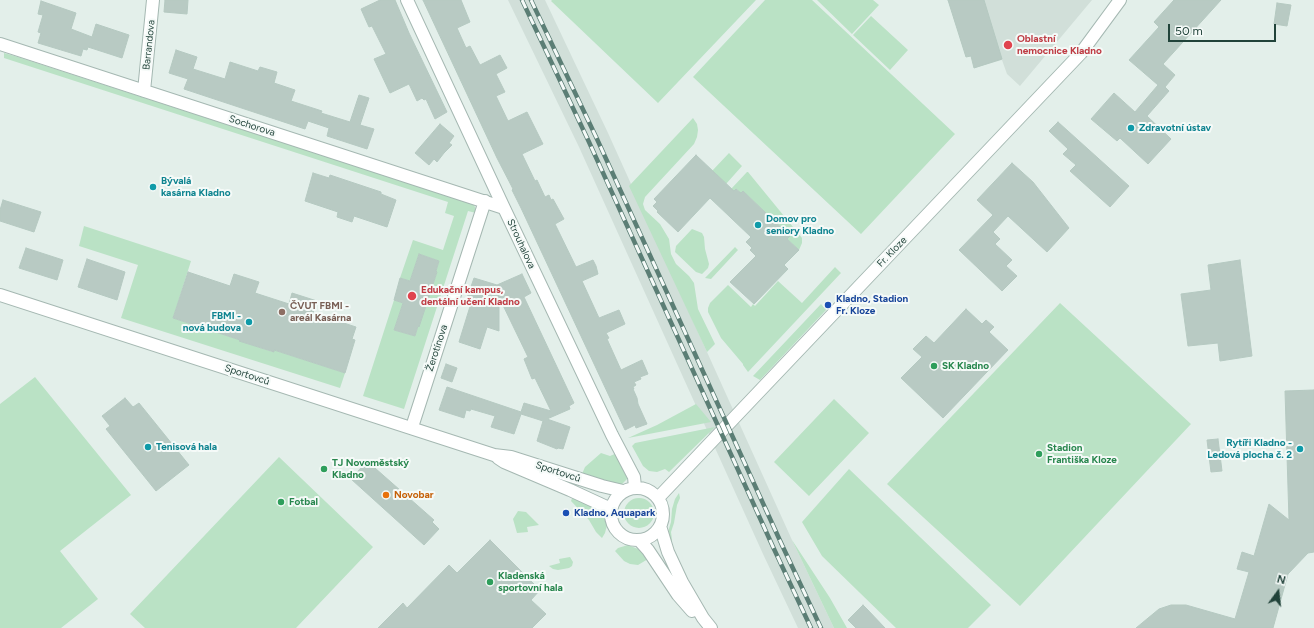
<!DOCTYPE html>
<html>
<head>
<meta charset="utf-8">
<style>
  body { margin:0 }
  #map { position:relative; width:1314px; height:628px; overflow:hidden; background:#e3efea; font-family:Figtree,sans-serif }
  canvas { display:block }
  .north { position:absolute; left:1258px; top:572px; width:40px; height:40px; -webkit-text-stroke:3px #f5faf8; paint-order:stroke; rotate:15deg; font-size:11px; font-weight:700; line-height:16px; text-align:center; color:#21433a }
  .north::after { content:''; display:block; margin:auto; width:14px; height:18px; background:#21433a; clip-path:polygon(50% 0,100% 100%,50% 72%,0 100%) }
  .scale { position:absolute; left:1168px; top:24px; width:108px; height:18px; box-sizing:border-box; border:2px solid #21433a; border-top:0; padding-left:5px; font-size:12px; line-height:14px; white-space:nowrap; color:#21433a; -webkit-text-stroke:3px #f5faf8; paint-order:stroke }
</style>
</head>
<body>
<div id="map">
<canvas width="1314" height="628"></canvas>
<div class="north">N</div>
<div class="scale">50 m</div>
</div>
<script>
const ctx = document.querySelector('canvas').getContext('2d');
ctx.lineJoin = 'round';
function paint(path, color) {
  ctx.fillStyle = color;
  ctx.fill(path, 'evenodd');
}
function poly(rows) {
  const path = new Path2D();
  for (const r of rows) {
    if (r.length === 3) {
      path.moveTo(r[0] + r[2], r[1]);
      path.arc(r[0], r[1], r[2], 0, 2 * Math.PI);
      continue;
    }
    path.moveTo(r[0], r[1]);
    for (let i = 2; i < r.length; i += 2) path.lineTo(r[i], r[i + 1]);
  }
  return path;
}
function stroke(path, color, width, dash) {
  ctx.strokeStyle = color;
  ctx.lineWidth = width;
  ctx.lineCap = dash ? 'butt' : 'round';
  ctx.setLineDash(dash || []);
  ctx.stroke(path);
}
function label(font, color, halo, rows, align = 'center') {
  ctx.font = font + ' Figtree,sans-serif';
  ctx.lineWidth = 4;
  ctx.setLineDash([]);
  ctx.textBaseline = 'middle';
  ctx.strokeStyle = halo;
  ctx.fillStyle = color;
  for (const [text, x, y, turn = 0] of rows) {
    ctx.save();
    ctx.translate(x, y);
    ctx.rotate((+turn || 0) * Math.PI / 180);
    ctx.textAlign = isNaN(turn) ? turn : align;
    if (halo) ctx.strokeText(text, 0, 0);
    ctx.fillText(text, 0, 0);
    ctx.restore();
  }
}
const built = poly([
  [508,0,545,0,608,133,792,540,834,628,798,628,763,554,579,147],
  [948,0,1092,0,1020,86,1007,74,1002,60,974,68,971,56,966,57]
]);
const green = poly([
  [552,0,756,0,658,103,551,1],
  [765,0,812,0,955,134,861,234,693,77],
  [817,0,873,0,879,5,852,34],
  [871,16,908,50,890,70,853,35],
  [4,53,18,57,473,204,475,207,476,213,468,211,404,409,363,396,394,300,403,303,394,330,415,336,418,326,419,326,437,272,436,271,439,261,419,254,410,281,400,278,413,240,443,250,454,216,445,213,448,202,4,58],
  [693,118,697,124,698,130,697,137,694,144,645,197,643,204,645,210,660,224,669,239,671,254,676,264,689,276,694,283,698,309,715,344,707,352,629,186],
  [729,153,742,166,726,184,712,171],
  [747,172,748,172,802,238,802,243,799,250,787,239,789,235,743,191,741,193,736,189,734,191,731,189],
  [84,226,191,261,173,318,240,340,240,341,273,352,274,350,345,373,340,388,121,318,138,265,79,246],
  [692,229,702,233,704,237,705,249,709,264,708,268,702,274,696,272,675,252,676,246],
  [735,247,738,250,711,279,705,278],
  [835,267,841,273,748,372,743,365,743,364,721,338,708,312,708,308,710,303,728,285,751,307,753,304,755,306,778,281,802,303],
  [1060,303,1191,424,1020,606,887,484],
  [821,304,826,310,760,380,753,376],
  [35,377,131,495,60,551,98,599,61,628,0,628,0,404],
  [834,399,869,433,809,496,774,462],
  [696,404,711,422,628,438,657,425],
  [715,427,669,472,665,469,657,472,649,471,643,466,632,446,635,443],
  [601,453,610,456,617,453,628,475,628,478,622,484,618,485,582,474,585,467],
  [279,457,373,547,296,628,145,628,130,614],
  [849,469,991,605,968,628,896,628,822,556,802,522],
  [679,493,680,498,677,505,674,523,671,532,672,540,671,546,668,532,671,522,672,509,675,499],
  [573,496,604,512,606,516,607,525,605,533,602,538,596,532,589,520,571,501],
  [639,513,15],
  [518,511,526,512,539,525,527,527,528,532,517,533,513,519],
  [792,540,830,598,847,628,834,628],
  [628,545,638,549,648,559,638,565,630,564,624,561,615,551,618,548],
  [570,557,573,562,572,566,569,568,558,570,553,569,549,566,560,563,559,559]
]);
const building = poly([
  [165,0,188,0,187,14,164,12,165,0],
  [380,0,395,0,409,33,447,112,435,119,426,99,424,100,422,98,417,101,409,84,390,93,374,59,386,54,372,26,369,27,361,9,380,0],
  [423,0,461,0,470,22,457,28,466,48,470,46,480,65,500,55,507,68,496,74,505,92,496,96,508,121,527,112,543,144,522,154,535,181,537,180,545,197,549,195,551,200,553,199,564,219,555,224,576,267,593,260,596,266,598,274,582,281,599,318,619,310,625,324,606,333,609,338,607,339,621,370,642,360,648,374,640,377,641,379,634,382,636,385,633,387,634,389,633,389,637,398,638,404,647,424,636,428,635,425,625,430,521,208,512,190,513,189,497,158,423,0],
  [948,0,984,0,1002,59,974,68,971,56,966,57,948,0],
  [1174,0,1221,0,1163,64,1175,75,1165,87,1169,91,1147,116,1171,139,1148,164,1120,138,1117,141,1091,119,1114,93,1135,112,1158,85,1129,60,1159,27,1154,22,1174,0],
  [41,1,76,13,71,29,92,37,96,24,129,35,122,58,88,47,87,50,83,49,81,56,38,43,41,33,38,32,43,15,38,14,41,1],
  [1277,3,1291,5,1287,26,1274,24,1277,3],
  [176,50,197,57,193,69,225,79,230,62,258,71,260,67,277,72,274,83,295,90,291,101,322,111,321,113,350,122,359,95,369,98,360,125,374,129,367,149,327,136,329,128,308,121,305,129,184,89,188,79,169,73,176,50],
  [1058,122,1129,186,1110,207,1070,171,1076,165,1063,154,1068,149,1049,131,1058,122],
  [440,124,454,136,449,143,452,145,444,153,437,162,434,159,429,165,415,153,440,124],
  [696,155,734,191,736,189,741,193,743,191,790,236,787,239,799,250,784,265,788,269,754,304,730,282,756,256,750,250,752,248,746,242,751,237,710,198,678,232,657,212,658,211,653,206,657,202,654,199,696,155],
  [1012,163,1033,182,1069,228,1047,252,1008,216,993,232,1000,239,995,244,1012,260,1006,266,1017,276,1002,291,959,250,993,215,977,200,1012,163],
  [313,173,329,178,330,175,381,192,381,194,396,200,387,227,354,216,352,222,337,217,338,212,305,201,313,173],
  [3,200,41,212,34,232,0,221,0,210,3,200],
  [26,248,63,260,57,280,19,268,26,248],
  [419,254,439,261,436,271,437,272,419,327,418,326,415,336,394,330,403,303,394,300,400,278,410,281,419,254],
  [87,259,125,272,117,300,78,287,87,259],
  [1240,260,1252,356,1220,361,1218,343,1188,346,1181,294,1211,290,1208,265,1240,260],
  [188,272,230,286,234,274,259,282,255,293,289,304,292,293,317,301,313,313,356,327,352,339,355,340,345,373,274,350,274,352,239,341,240,340,173,318,188,272],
  [522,274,531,293,524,297,574,403,569,406,570,409,547,419,570,427,563,449,558,448,557,449,537,441,543,421,521,414,514,434,491,427,495,416,471,409,470,411,466,410,464,418,439,410,447,387,521,412,524,403,551,411,535,378,532,379,524,359,528,357,499,297,499,331,487,327,480,349,459,342,472,300,467,298,474,278,497,285,522,274],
  [966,309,982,324,986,320,994,327,989,332,1008,350,943,418,901,378,922,357,913,349,926,336,934,343,966,309],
  [446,364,457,368,452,382,441,378,446,364],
  [1314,390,1314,552,1308,553,1288,574,1273,628,1136,628,1159,609,1171,605,1186,605,1235,619,1249,572,1237,569,1242,552,1254,556,1269,504,1289,520,1285,391,1314,390],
  [125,398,133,407,139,403,189,465,156,491,106,429,110,426,102,416,125,398],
  [1218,439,1222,471,1211,472,1207,440,1218,439],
  [367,461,434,520,432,522,439,529,424,545,351,479,367,461],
  [490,540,540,590,531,600,546,614,532,628,378,628,403,603,407,608,449,565,457,573,490,540],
  [863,605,867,609,885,628,856,628,848,620,863,605]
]);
const minor = poly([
  [407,0,504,208,612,435,634,477,635,487],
  [0,44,504,208],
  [144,91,153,0],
  [0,295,494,455,511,457,602,486,623,491],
  [412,427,485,201],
  [498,458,504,462,570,490,611,509],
  [637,514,26],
  [658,498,1081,53,1120,0],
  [660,526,668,552,682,582,703,618,711,628],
  [639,540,648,550,678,595,692,611]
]);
const rail = poly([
  [522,0,589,142,774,549,811,628],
  [531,0,597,139,782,545,821,628]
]);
const markers = [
  [1008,45,5,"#e0444e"],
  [1131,128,4,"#0f9aa8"],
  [153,187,4,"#0f9aa8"],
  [758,225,4,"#0f9aa8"],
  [412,296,5,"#e0444e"],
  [828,305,4,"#1a4fb4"],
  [282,312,4,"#8d6e63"],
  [249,322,4,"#0f9aa8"],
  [934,366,4,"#2e9e5b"],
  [148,447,4,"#0f9aa8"],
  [1300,449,4,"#0f9aa8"],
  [1039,454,4,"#2e9e5b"],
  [324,469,4,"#2e9e5b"],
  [386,495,4,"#e8710a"],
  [281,502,4,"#2e9e5b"],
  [566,513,4,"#1a4fb4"],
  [490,582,4,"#2e9e5b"]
];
const healthNames = [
  ["Oblastní",1017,39],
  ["nemocnice Kladno",1017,51],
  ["Edukační kampus,",421,290],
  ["dentální učení Kladno",421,302]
];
const streetNames = [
  ["Barrandova",149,45,-84],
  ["Sochorova",252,126,18],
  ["Strouhalova",521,244,65],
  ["Fr. Kloze",892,252,-46],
  ["Žerotínova",437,348,-72],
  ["Sportovců",247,375,18],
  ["Sportovců",558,472,18]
];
const cultureNames = [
  ["Zdravotní ústav",1139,128],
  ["Bývalá",161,181],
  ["kasárna Kladno",161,193],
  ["Domov pro",766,219],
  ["seniory Kladno",766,231],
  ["FBMI -",241,316,"right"],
  ["nová budova",241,328,"right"],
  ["Rytíři Kladno -",1292,443,"right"],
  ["Ledová plocha č. 2",1292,455,"right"],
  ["Tenisová hala",156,447]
];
const transitNames = [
  ["Kladno, Stadion",836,299],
  ["Fr. Kloze",836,311],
  ["Kladno, Aquapark",574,513]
];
const educationNames = [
  ["ČVUT FBMI -",290,306],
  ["areál Kasárna",290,318]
];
const leisureNames = [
  ["SK Kladno",942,366],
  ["Stadion",1047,448],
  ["Františka Kloze",1047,460],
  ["TJ Novoměstský",332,463],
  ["Kladno",332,475],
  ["Fotbal",289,502],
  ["Kladenská",498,576],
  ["sportovní hala",498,588]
];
const foodNames = [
  ["Novobar",394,495]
];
paint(built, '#d1dfd9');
paint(green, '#bae2c5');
paint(building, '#b8cac3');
stroke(building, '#b5c9c1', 1);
stroke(minor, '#a5b8b2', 14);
stroke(minor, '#fff', 12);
stroke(rail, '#5b7e75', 4.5);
stroke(rail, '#f5faf8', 3, [9]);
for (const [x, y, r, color] of markers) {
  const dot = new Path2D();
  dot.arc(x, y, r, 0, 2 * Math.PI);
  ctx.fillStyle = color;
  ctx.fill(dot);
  stroke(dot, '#f5faf8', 1.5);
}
label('bold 10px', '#be3a42', '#f5faf8', healthNames, 'left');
label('10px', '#21433a', '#f5faf8', streetNames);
label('bold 10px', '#0d838f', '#f5faf8', cultureNames, 'left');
label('bold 10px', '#164399', '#f5faf8', transitNames, 'left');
label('bold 10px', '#785e54', '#f5faf8', educationNames, 'left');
label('bold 10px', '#27864d', '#f5faf8', leisureNames, 'left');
label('bold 10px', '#c56008', '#f5faf8', foodNames, 'left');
</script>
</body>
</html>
